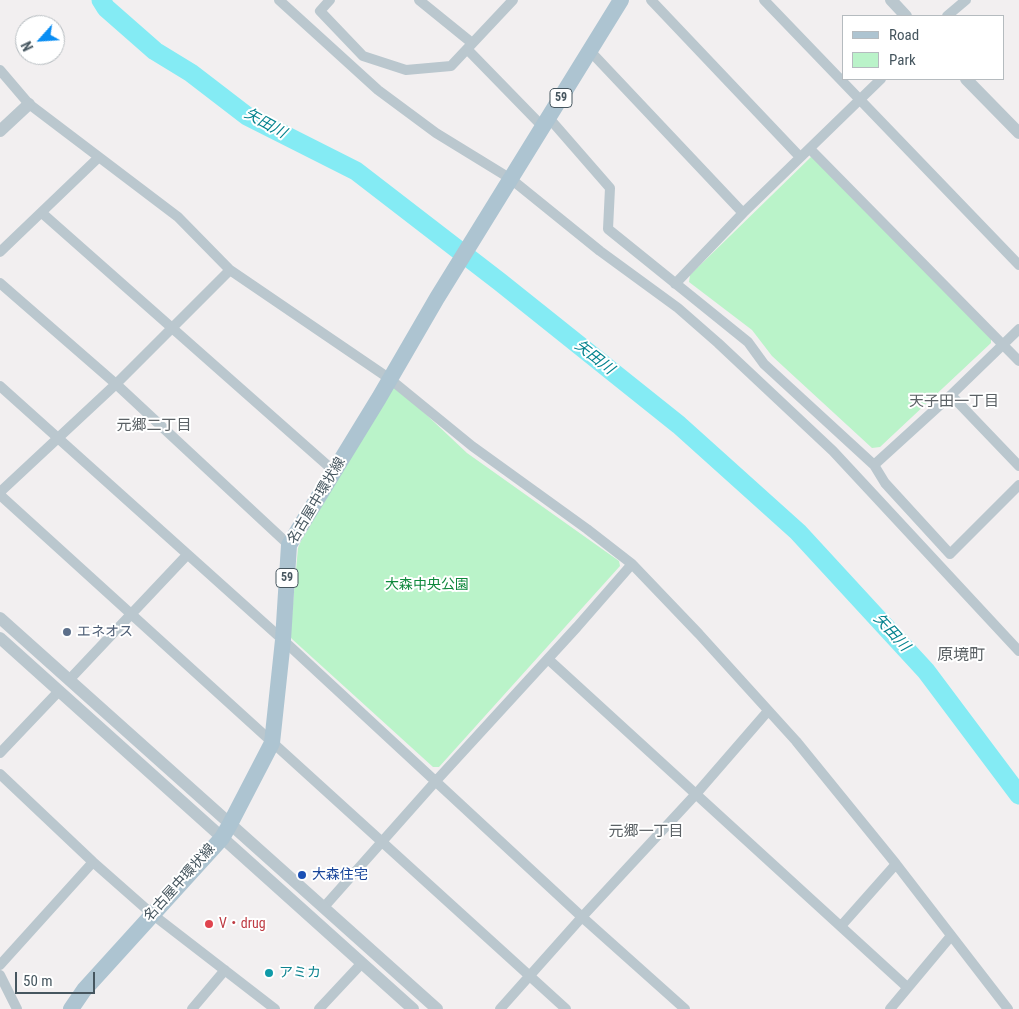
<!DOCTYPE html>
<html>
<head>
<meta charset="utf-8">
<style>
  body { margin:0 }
  #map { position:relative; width:1019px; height:1009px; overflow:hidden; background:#f2eff0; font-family:"Roboto Condensed",sans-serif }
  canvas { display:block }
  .legend { position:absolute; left:842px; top:15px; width:162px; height:65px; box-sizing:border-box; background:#fff; border:1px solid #b5bbbf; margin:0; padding:6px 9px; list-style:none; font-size:15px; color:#46565f }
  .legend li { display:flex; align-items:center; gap:10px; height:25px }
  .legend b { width:25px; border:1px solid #b5bbbf }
  .north { position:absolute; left:15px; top:15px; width:50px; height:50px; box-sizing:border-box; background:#fff; border:1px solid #b5bbbf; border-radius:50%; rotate:244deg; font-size:14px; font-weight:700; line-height:20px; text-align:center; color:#46565f }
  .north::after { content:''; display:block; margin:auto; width:18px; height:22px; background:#088df3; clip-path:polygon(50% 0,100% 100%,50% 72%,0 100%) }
  .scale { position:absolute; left:15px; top:972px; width:80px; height:22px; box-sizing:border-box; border:2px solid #46565f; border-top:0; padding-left:6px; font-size:15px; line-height:18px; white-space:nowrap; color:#46565f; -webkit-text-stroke:4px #fff; paint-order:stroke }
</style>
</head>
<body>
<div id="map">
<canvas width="1019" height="1009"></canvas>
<ul class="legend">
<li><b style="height:6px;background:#adc4d1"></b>Road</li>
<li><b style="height:14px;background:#baf3c9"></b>Park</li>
</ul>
<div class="north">N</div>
<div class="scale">50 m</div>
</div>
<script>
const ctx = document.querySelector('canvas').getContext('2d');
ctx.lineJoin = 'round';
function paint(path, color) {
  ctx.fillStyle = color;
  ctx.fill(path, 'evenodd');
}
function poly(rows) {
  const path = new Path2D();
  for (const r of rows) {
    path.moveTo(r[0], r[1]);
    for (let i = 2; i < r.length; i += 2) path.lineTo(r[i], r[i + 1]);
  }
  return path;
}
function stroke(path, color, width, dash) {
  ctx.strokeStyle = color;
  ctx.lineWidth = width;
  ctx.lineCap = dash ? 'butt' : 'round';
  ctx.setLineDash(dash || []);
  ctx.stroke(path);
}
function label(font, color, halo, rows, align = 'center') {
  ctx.font = font + ' "Roboto Condensed","Noto Sans JP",sans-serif';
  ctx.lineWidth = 4;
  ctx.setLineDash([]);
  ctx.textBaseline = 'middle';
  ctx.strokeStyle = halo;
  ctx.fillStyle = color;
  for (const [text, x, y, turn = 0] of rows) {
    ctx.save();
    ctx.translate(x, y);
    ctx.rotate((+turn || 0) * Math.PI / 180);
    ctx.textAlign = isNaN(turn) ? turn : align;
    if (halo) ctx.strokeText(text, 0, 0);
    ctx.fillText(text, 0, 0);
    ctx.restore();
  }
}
const green = poly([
  [812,156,991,335,991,343,880,447,872,448,772,356,752,330,689,282,690,275],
  [392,388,398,388,467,453,619,561,620,566,439,767,433,767,292,639,290,636,298,548,301,541]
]);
const river = poly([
  [101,0,106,8,155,51,191,73,247,116,356,171,500,282,679,425,798,532,926,671,1019,795]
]);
const minor = poly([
  [279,0,378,90,436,133,511,179,600,251,678,308,718,343,833,451,1019,651],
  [330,0,320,11,363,56,406,70,451,66,513,0],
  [419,0,472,43],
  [651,0,800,157],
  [764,0,1019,265],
  [947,16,966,0],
  [467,49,543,127],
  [590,51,743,213],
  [0,70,29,104,178,217,230,270,390,379,472,446,587,529,632,564,699,634,796,741,896,864,1008,1009],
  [549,118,610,188,608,229,748,342,764,364,874,465,885,483,950,554,1019,485],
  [810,149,1019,361],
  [42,213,335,472],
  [0,252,98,158],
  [0,283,116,384,289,545],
  [675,284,743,213,881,79],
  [0,386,283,640,582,917,685,1009],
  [951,395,1019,466],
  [874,465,951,395,1019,329],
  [0,492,116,384,230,270],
  [0,495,566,1009],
  [548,659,907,987],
  [69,680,187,555],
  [0,753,59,691],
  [0,774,93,862,152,914,275,1009],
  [324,907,435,782,577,627,632,564],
  [841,926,896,864],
  [0,965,93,862],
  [0,975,17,1009],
  [192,1009,225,970],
  [319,1009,362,963],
  [500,1009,582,917,696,794,768,711],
  [890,1009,951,936]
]);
const tertiary = poly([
  [891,0,906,16],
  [966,79,1019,133],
  [0,131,29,104],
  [0,618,437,1009],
  [0,638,413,1009]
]);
const primary = poly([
  [71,1009,84,990,222,838,230,824,272,743,283,640,289,545,379,398,437,298,621,0]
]);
const markers = [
  [67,632,5,"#5c6f8a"],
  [302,875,5,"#1a4fb4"],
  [209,924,5,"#e0444e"],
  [269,973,5,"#0f9aa8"]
];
const shields = [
  [561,98,22],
  [287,578,22]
];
const shieldNames = [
  ["59",561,98],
  ["59",287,578]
];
const streetNames = [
  ["名古屋中環状線",317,501,-59],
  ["名古屋中環状線",180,883,-48]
];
const parkNames = [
  ["大森中央公園",427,585]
];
const serviceNames = [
  ["エネオス",77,632]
];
const transitNames = [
  ["大森住宅",312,875]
];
const healthNames = [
  ["V・drug",219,924]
];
const cultureNames = [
  ["アミカ",279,973]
];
const waterNames = [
  ["矢田川",265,124,29],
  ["矢田川",594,358,38],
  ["矢田川",891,633,47]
];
const neighbourhoodNames = [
  ["天子田一丁目",954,402],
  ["元郷二丁目",154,426],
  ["元郷一丁目",646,832]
];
const quarterNames = [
  ["原境町",961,656]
];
paint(green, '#baf3c9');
stroke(river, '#84ebf4', 19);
stroke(minor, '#bac7ce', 10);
stroke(tertiary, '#bac7ce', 12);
stroke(primary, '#adc4d1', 16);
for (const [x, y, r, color] of markers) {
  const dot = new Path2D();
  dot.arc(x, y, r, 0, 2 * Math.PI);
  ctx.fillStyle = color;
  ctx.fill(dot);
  stroke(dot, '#fff', 2);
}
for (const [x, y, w] of shields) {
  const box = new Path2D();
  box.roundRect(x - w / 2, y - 9.5, w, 19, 4);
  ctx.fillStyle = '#fff';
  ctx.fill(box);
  stroke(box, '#46565f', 1);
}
label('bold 12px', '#46565f', null, shieldNames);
label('14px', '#46565f', '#fff', streetNames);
label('14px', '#0f883c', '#fff', parkNames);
label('14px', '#4e5e75', '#fff', serviceNames, 'left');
label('14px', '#164399', '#fff', transitNames, 'left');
label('14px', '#be3a42', '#fff', healthNames, 'left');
label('14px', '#0d838f', '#fff', cultureNames, 'left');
label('italic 15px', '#04838e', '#fff', waterNames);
label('15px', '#5b6165', '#fff', neighbourhoodNames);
label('16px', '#5b6165', '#fff', quarterNames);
</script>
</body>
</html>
